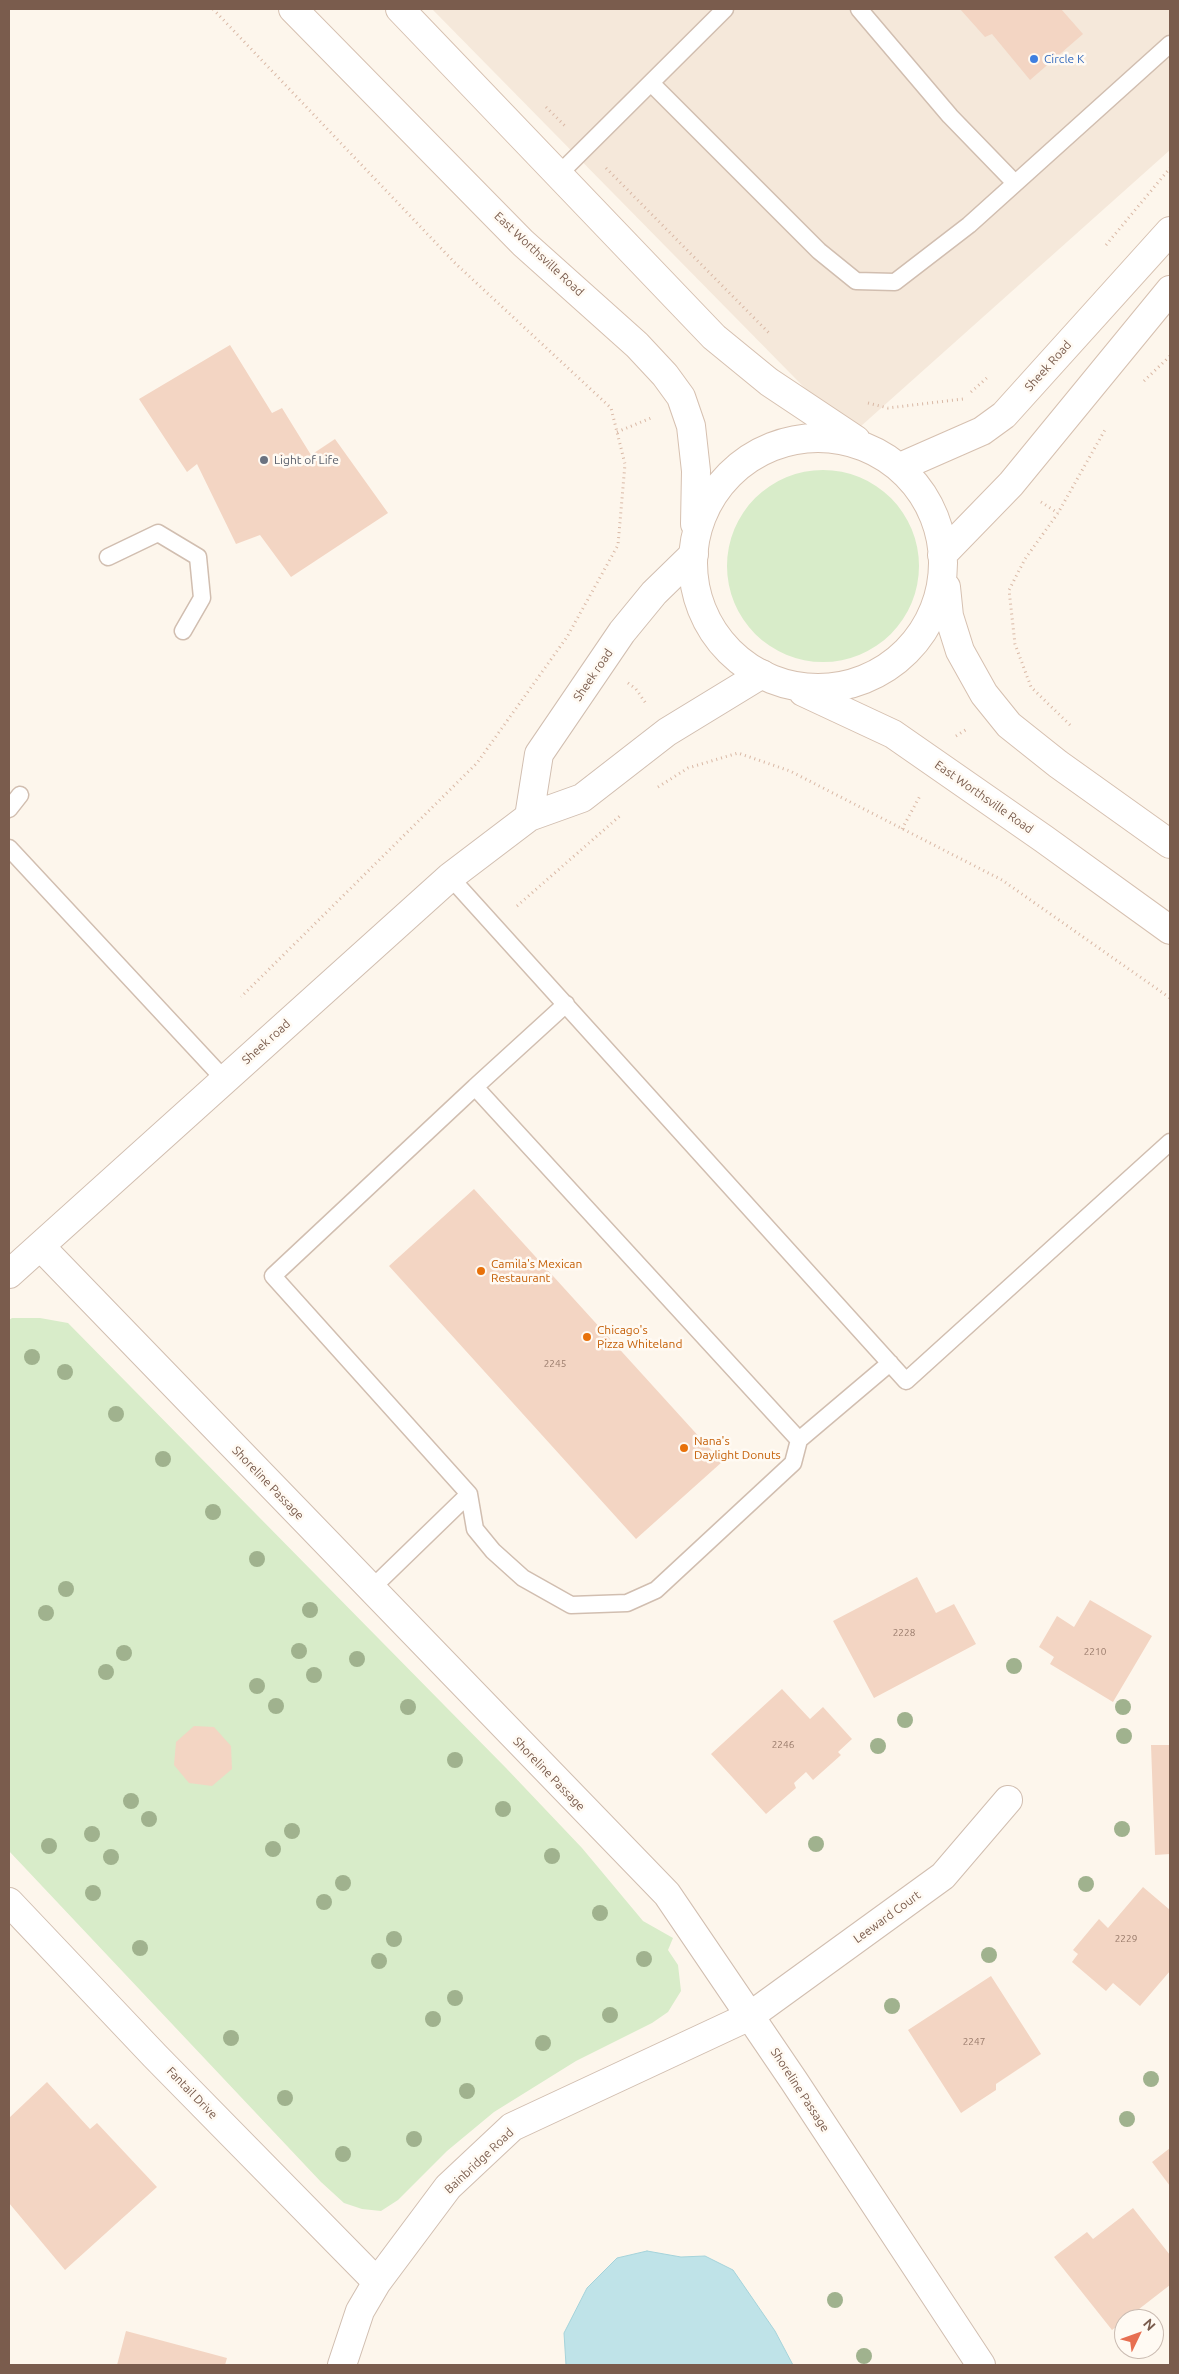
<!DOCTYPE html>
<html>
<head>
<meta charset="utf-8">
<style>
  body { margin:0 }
  #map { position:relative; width:1179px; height:2374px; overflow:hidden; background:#fdf6ec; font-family:Ubuntu,sans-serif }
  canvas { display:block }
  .frame { position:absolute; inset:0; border:10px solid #7a5c4d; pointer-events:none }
  .north { position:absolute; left:1114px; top:2309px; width:50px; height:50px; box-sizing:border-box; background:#fffaf3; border:1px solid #cabbb1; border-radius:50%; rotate:48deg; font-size:14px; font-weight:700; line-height:20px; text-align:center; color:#7a5c4d }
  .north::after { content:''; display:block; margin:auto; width:18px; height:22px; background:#e76f51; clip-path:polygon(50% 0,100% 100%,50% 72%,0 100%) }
</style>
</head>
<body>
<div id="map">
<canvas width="1179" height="2374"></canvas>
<div class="frame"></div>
<div class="north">N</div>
</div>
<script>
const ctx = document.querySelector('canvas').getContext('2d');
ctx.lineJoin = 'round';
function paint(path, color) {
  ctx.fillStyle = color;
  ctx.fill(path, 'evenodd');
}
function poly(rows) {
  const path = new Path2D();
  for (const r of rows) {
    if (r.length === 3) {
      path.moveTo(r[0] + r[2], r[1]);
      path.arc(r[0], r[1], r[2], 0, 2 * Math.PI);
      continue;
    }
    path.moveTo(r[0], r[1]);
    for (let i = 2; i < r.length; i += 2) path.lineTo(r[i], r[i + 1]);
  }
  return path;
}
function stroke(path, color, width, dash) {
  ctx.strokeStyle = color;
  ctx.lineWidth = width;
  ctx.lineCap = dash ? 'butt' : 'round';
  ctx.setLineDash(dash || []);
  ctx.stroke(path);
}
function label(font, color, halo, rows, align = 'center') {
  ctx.font = font + ' Ubuntu,sans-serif';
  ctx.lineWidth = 5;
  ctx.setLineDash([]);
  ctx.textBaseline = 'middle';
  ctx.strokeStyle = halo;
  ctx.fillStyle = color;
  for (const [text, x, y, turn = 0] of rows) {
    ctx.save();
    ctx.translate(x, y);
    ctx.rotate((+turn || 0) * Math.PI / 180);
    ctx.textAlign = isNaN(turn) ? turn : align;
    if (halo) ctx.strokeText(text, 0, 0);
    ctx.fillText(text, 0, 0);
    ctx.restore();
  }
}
const residential = poly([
  [432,9,1170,9,1170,150,851,435]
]);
const green = poly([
  [823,566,96],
  [12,1318,40,1318,68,1323,506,1768,582,1848,643,1921,673,1938,668,1950,678,1965,681,1991,668,2012,652,2023,576,2061,494,2112,447,2151,398,2200,381,2211,362,2209,344,2203,321,2182,9,1851,9,1320]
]);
const water = poly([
  [647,2251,681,2257,705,2256,733,2270,775,2331,793,2365,566,2365,564,2333,587,2288,617,2258,647,2251]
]);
const building = poly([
  [960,9,1061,9,1083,34,1030,80,992,34,985,37],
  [230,345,272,413,282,408,311,455,335,439,388,513,291,577,260,535,236,544,197,464,187,472,139,399],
  [474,1189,722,1462,636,1539,389,1266],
  [917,1577,936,1613,954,1604,976,1644,874,1698,833,1621],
  [1090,1600,1152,1636,1113,1702,1050,1664,1054,1657,1039,1647,1057,1616,1074,1627],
  [782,1689,810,1719,823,1707,852,1739,838,1752,841,1755,813,1780,806,1772,794,1783,796,1788,766,1814,711,1754],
  [194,1726,214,1727,231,1746,232,1769,212,1786,189,1783,174,1765,176,1742],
  [1151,1745,1170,1745,1170,1854,1155,1855],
  [1143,1887,1170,1910,1170,1971,1140,2006,1113,1983,1106,1991,1072,1962,1078,1954,1073,1950,1099,1919,1108,1928],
  [991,1976,1041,2054,996,2084,996,2090,961,2113,908,2030],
  [47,2082,90,2129,97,2123,157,2187,65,2270,9,2203,9,2118],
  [1170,2148,1170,2186,1152,2162],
  [1133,2208,1170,2255,1170,2285,1112,2330,1054,2257,1087,2232,1093,2239],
  [126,2331,227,2358,225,2365,117,2365]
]);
const path = poly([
  [213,9,456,264,611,408,625,464,618,545,567,637,477,763,241,997],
  [546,107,565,126],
  [606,168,770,334],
  [1106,245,1170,168],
  [1144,381,1170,356],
  [971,392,989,376],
  [868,403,888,408,963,399],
  [617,432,651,418],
  [1041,502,1058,513],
  [628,683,636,689,647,705],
  [1070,725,1031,687,1015,644,1009,590,1025,559,1058,513,1106,428],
  [956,736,967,729],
  [658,787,688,768,738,753,790,771,1002,880,1170,998],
  [902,829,921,794],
  [517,906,621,815]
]);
const lane = poly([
  [859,9,950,116,1015,183],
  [651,83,819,251,856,281,895,282,969,225,1170,44],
  [559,174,725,9],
  [108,557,158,533,198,557,202,598,183,631],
  [9,809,20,795],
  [9,848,224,1079],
  [450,877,906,1381,1170,1142],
  [566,1004,475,1087,799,1440,890,1363],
  [475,1087,273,1276,469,1494,475,1529,493,1551,523,1578,571,1605,627,1603,656,1590,793,1463,799,1440],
  [370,1590,469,1494]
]);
const street = poly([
  [529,817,539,754,622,632,654,593,694,554],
  [40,1246,667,1894,794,2081,981,2365],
  [9,1274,450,877,529,817,582,798,667,732,762,674],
  [9,1902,155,2056,377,2282],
  [342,2365,360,2311,377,2282,448,2187,512,2127,750,2016,943,1876,1008,1800]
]);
const secondary = poly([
  [293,9,523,243,637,345,665,375,681,397,691,426,696,471,695,524],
  [400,9,714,337,769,382,856,440],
  [818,563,125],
  [900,467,982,431,1004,415,1170,231],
  [942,555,1011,484,1170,290],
  [946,587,949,616,960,651,984,694,1009,725,1058,764,1170,844],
  [803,692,893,734,1044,839,1170,930]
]);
const trees = [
  [32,1357],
  [65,1372],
  [116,1414],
  [163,1459],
  [213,1512],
  [257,1559],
  [66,1589],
  [310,1610],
  [46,1613],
  [299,1651],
  [124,1653],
  [357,1659],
  [1014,1666],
  [106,1672],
  [314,1675],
  [257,1686],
  [276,1706],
  [408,1707],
  [1123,1707],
  [905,1720],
  [1124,1736],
  [878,1746],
  [455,1760],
  [131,1801],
  [503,1809],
  [149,1819],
  [1122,1829],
  [292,1831],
  [92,1834],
  [816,1844],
  [49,1846],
  [273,1849],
  [552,1856],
  [111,1857],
  [343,1883],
  [1086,1884],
  [93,1893],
  [324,1902],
  [600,1913],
  [394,1939],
  [140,1948],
  [989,1955],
  [644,1959],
  [379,1961],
  [455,1998],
  [892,2006],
  [610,2015],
  [433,2019],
  [231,2038],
  [543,2043],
  [1151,2079],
  [467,2091],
  [285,2098],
  [1127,2119],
  [414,2139],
  [343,2154],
  [835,2300],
  [864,2356]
];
const markers = [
  [1034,59,5,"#3f7fe0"],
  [264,460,5,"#6b7280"],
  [481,1271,5,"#e8710a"],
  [587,1337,5,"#e8710a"],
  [684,1448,5,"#e8710a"]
];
const numberNames = [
  ["2245",555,1364],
  ["2228",904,1633],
  ["2210",1095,1652],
  ["2246",783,1745],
  ["2229",1126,1939],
  ["2247",974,2042]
];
const shopNames = [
  ["Circle K",1044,59]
];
const streetNames = [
  ["East Worthsville Road",539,254,43],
  ["Sheek Road",1048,366,-48],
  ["Sheek road",593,675,-56],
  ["East Worthsville Road",984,797,35],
  ["Sheek road",266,1042,-42],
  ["Shoreline Passage",268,1483,46],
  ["Shoreline Passage",549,1774,46],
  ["Leeward Court",887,1917,-36],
  ["Shoreline Passage",800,2090,57],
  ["Fantail Drive",192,2093,46],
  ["Bainbridge Road",479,2161,-43]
];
const worshipNames = [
  ["Light of Life",274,460]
];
const foodNames = [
  ["Camila's Mexican",491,1264],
  ["Restaurant",491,1278],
  ["Chicago's",597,1330],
  ["Pizza Whiteland",597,1344],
  ["Nana's",694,1441],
  ["Daylight Donuts",694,1455]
];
paint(residential, '#f5e8da');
paint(green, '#d8ecc9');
paint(water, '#bfe3e8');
stroke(water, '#a5d3da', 1);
paint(building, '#f3d5c3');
stroke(lane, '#d1beb0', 19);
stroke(street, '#d1beb0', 30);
stroke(secondary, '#d6c0b0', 30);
stroke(path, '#d9b8a5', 3, [1, 4]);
stroke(lane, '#fff', 16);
stroke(street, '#fff', 28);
stroke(secondary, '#fff', 28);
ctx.fillStyle = '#a0b28e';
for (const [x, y] of trees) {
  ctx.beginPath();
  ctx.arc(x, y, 8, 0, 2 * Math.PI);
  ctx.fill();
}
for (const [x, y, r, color] of markers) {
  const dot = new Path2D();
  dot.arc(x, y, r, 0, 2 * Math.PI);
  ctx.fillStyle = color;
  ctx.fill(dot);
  stroke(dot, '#fffaf3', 2);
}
label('10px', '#987a6a', null, numberNames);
label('12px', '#366cbe', '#fffaf3', shopNames, 'left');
label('12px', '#7a5c4d', '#fffaf3', streetNames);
label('12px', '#5b616d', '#fffaf3', worshipNames, 'left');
label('12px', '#c56008', '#fffaf3', foodNames, 'left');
</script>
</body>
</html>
